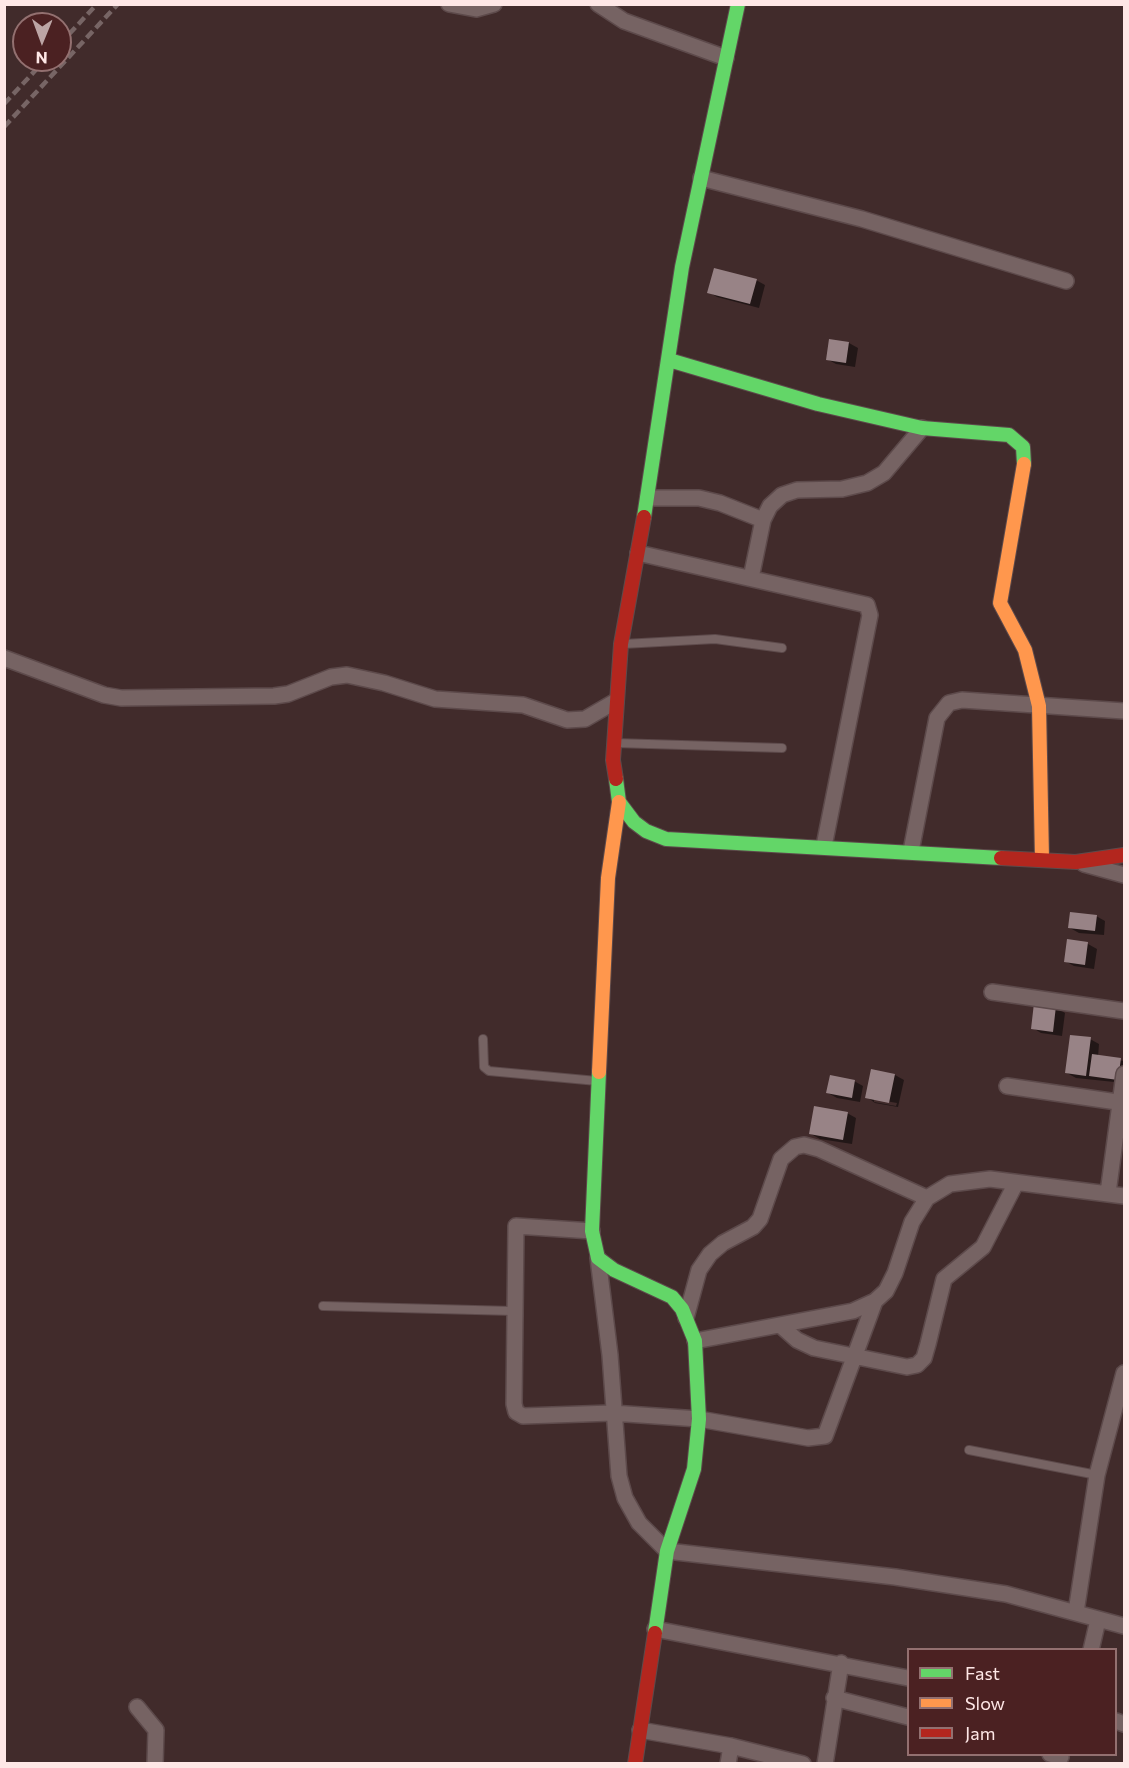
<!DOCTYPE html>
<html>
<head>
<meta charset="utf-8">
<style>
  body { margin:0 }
  #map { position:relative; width:1129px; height:1768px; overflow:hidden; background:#412b2b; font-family:Commissioner,sans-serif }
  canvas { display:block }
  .frame { position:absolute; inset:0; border:6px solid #fee7e6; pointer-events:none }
  .legend { position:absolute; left:907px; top:1648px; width:210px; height:108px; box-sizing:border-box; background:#4b2122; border:2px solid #937070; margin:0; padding:8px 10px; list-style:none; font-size:18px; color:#fee7e6 }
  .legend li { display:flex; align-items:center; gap:12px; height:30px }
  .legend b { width:30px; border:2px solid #937070 }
  .north { position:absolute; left:12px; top:12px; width:60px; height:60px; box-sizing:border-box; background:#4b2122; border:2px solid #937070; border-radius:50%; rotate:181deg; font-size:16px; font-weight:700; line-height:24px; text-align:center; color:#fee7e6 }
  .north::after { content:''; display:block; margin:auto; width:21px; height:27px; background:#bca5a5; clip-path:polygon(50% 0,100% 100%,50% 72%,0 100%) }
</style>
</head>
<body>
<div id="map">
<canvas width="1129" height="1768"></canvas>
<div class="frame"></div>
<ul class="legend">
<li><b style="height:8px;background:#63d668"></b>Fast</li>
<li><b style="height:8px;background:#ff974d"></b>Slow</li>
<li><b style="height:8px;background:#b3261e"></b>Jam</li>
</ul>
<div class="north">N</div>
</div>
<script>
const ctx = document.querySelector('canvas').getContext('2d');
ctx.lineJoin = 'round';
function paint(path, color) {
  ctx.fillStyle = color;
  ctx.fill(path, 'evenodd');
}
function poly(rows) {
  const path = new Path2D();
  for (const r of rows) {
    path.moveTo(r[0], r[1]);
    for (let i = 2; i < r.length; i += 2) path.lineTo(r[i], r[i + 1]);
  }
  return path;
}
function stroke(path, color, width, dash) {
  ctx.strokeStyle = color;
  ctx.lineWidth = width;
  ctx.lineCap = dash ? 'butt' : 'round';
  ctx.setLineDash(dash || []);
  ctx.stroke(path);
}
const shadow = poly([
  [756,280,765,285,759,308,717,297,709,292],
  [830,340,849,343,858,348,855,367,836,364,827,359],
  [1096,916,1105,921,1104,935,1079,933,1070,928],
  [1068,941,1088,944,1097,949,1094,969,1074,966,1065,961],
  [1056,1007,1065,1013,1062,1036,1041,1033,1033,1028],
  [1090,1039,1099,1044,1098,1057,1124,1061,1124,1083,1076,1078,1067,1073],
  [895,1075,904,1080,898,1107,875,1103,867,1097],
  [874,1099,897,1103,896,1106,874,1102],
  [854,1081,863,1086,860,1102,837,1098,828,1093],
  [847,1113,856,1118,852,1144,820,1139,811,1134]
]);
const building = poly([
  [714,268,757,279,750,304,707,293],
  [829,339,849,342,846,363,826,360],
  [1070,912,1097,915,1095,931,1068,928],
  [1067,939,1088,942,1085,965,1064,962],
  [1034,1003,1056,1006,1053,1032,1031,1029],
  [1070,1035,1091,1037,1086,1076,1065,1073],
  [1092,1054,1121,1058,1118,1080,1089,1076],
  [871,1069,895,1074,889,1103,865,1098],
  [830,1075,855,1080,852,1098,826,1093],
  [814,1106,848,1112,843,1140,809,1134]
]);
const lane = poly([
  [623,644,715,639,782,648],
  [615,743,782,748],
  [483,1039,484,1067,489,1071,597,1081],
  [323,1306,513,1311],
  [969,1450,1097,1475]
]);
const street = poly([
  [449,4,476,9,494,4],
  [598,4,624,21,726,58],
  [701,178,862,219,1066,281],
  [648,498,699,498,720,503,763,520],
  [638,553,867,605,870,615,824,846],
  [751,578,763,520,770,506,782,495,797,490,842,489,867,483,884,473,922,428],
  [4,658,104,695,121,698,274,696,288,694,331,677,347,675,384,683,435,699,523,705,567,720,585,719,616,701],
  [911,851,937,718,949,703,962,700,1124,711],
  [1084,864,1124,875],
  [992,992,1124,1011],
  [1007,1086,1124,1103],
  [1108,1193,1124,1074],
  [592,1231,516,1226,514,1404,516,1412,523,1416,612,1413,699,1419,808,1438,825,1436,875,1301],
  [598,1258,610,1355,619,1476,625,1498,639,1523,667,1551,895,1577,1006,1594,1124,1626],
  [686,1318,699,1270,710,1254,723,1243,753,1227,760,1219,781,1159,795,1147,804,1145,819,1149,927,1198],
  [780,1325,797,1340,814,1348,907,1367,917,1365,924,1358,928,1344,944,1279,983,1247,1016,1183],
  [695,1341,853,1311,875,1301,886,1291,895,1273,912,1222,927,1198,950,1184,990,1179,1124,1196],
  [1076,1612,1097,1475,1124,1373],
  [655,1629,908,1678],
  [1091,1650,1098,1620],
  [834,1698,908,1717],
  [137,1707,156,1730,155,1764],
  [1116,1721,1124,1724],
  [640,1730,731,1746,803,1764],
  [1050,1754,1061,1757],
  [728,1764,731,1746],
  [825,1764,841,1663]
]);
const fast = poly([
  [669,360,818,404,922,428,1009,435,1023,447,1024,464],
  [644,517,682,267,738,4],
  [616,779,619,802,634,822,646,831,666,839,1001,858],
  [599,1072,592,1231,598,1258,614,1270,672,1297,682,1309,695,1341,699,1419,694,1469,667,1551,655,1633]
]);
const slow = poly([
  [1024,464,1000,603,1025,650,1039,706,1042,859],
  [599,1072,608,878,619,802]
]);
const jam = poly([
  [616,779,613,760,621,644,644,517],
  [1001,858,1076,862,1124,855],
  [635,1764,655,1633]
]);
const rail = poly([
  [60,44,97,4],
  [4,104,45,60],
  [4,127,118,4]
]);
paint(shadow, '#0007');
paint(building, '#988386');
stroke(lane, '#5d4a4b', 10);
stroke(street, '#5d4a4b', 18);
stroke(fast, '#5d4a4b', 16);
stroke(slow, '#5d4a4b', 16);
stroke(jam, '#5d4a4b', 16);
stroke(lane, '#766363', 8);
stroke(street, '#766363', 15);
stroke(fast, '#63d668', 14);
stroke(slow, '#ff974d', 14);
stroke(jam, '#b3261e', 14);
stroke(rail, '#776565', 4.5, [9, 4.5]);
</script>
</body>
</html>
